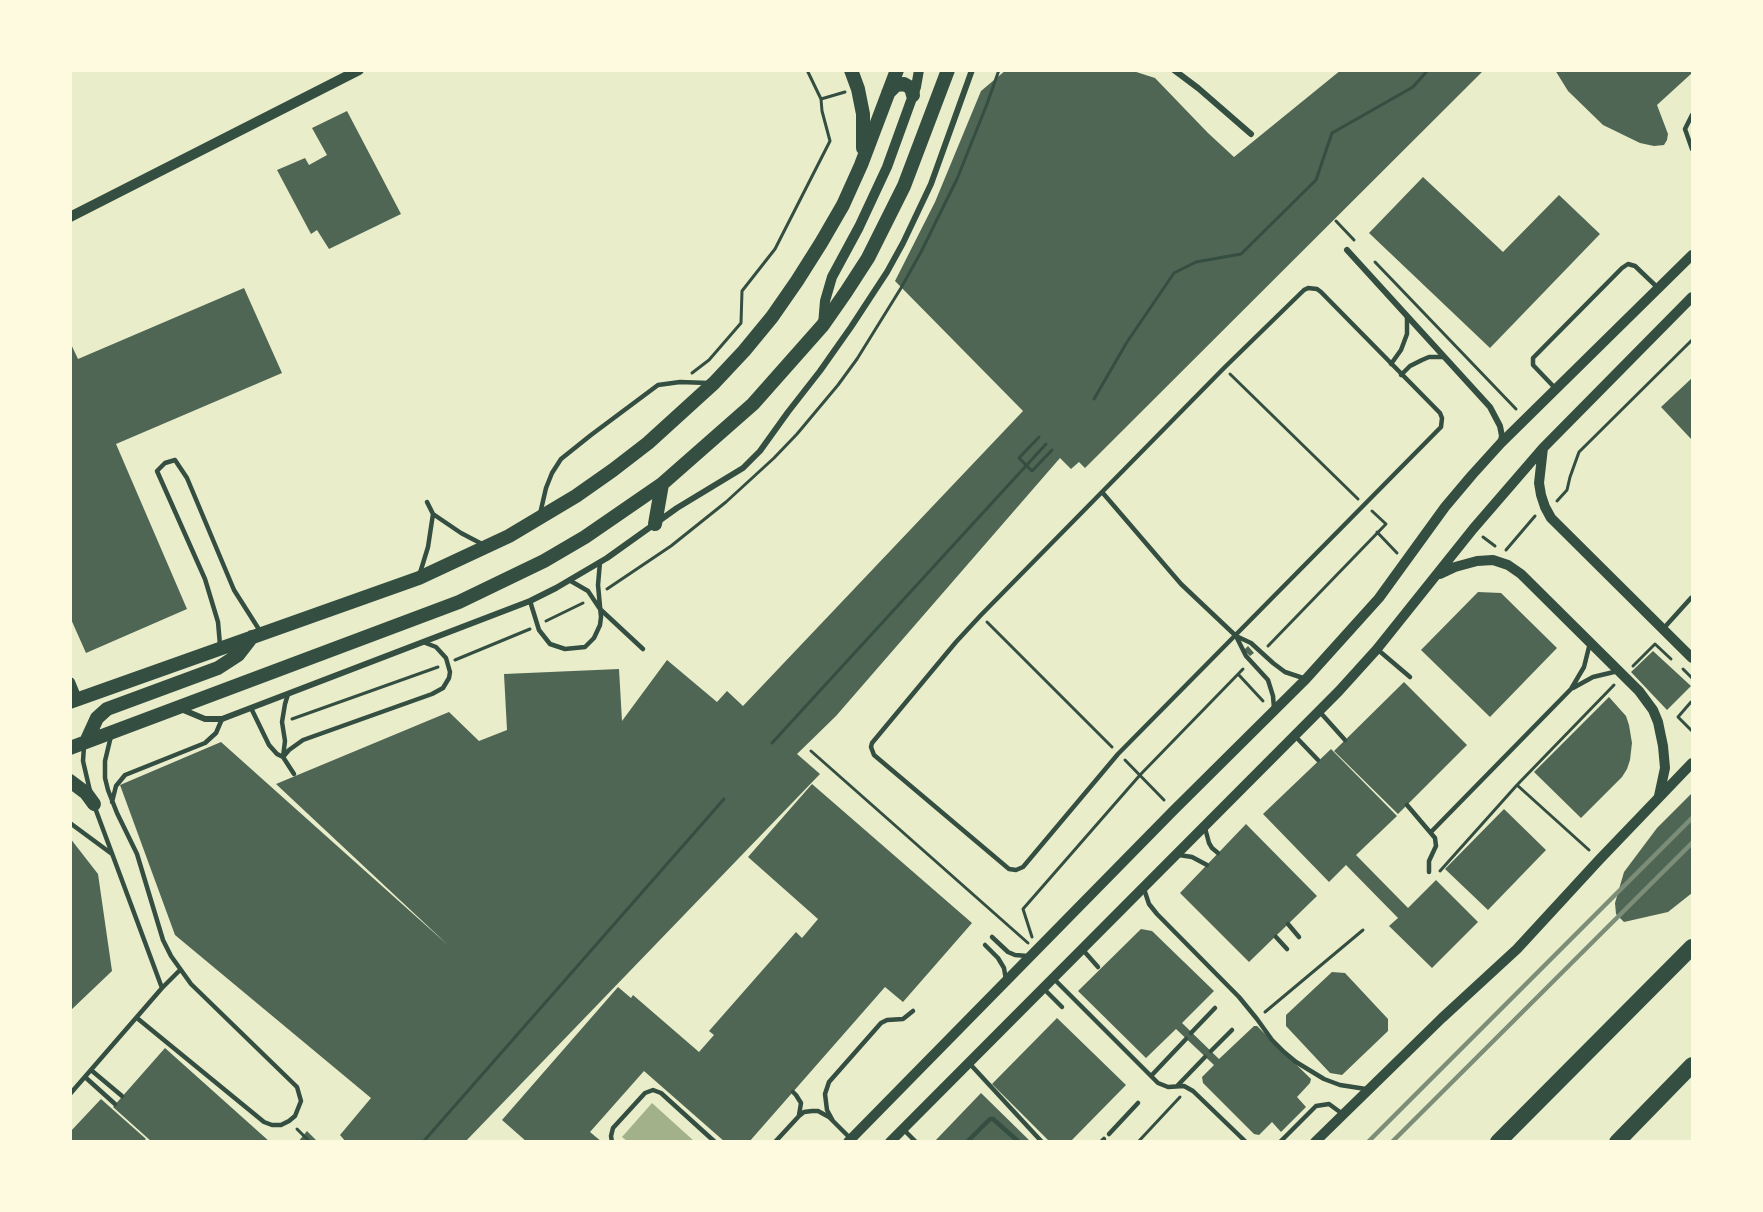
<!DOCTYPE html>
<html>
<head>
<meta charset="utf-8">
<style>
  body { margin:0 }
  #map { position:relative; width:1763px; height:1212px; overflow:hidden; background:#e9edc9; font-family:Barlow,sans-serif }
  canvas { display:block }
  .frame { position:absolute; inset:0; border:72px solid #fefae0; pointer-events:none }
</style>
</head>
<body>
<div id="map">
<canvas width="1763" height="1212"></canvas>
<div class="frame"></div>
</div>
<script>
const ctx = document.querySelector('canvas').getContext('2d');
ctx.lineJoin = 'round';
function paint(path, color) {
  ctx.fillStyle = color;
  ctx.fill(path, 'evenodd');
}
function poly(rows) {
  const path = new Path2D();
  for (const r of rows) {
    path.moveTo(r[0], r[1]);
    for (let i = 2; i < r.length; i += 2) path.lineTo(r[i], r[i + 1]);
  }
  return path;
}
function stroke(path, color, width, dash) {
  ctx.strokeStyle = color;
  ctx.lineWidth = width;
  ctx.lineCap = dash ? 'butt' : 'round';
  ctx.setLineDash(dash || []);
  ctx.stroke(path);
}
const water = poly([
  [652,1103,694,1141,627,1141,622,1137]
]);
const building = poly([
  [1006,70,1130,70,1155,78,1208,133,1234,157,1341,70,1484,70,1085,468,1079,462,1071,469,1060,458,836,716,797,754,820,774,465,1142,346,1142,340,1135,371,1098,175,935,120,785,221,742,449,946,276,784,449,712,479,741,507,730,504,674,619,669,622,721,667,660,717,702,727,691,743,706,1023,411,895,281,935,202,981,91],
  [1555,70,1692,70,1692,73,1657,105,1668,134,1667,140,1664,145,1654,146,1640,143,1603,125,1568,91],
  [347,111,401,214,329,249,317,230,311,234,277,170,305,158,309,165,327,155,312,128],
  [1423,177,1503,252,1559,195,1600,234,1490,348,1369,233],
  [244,288,282,373,116,444,187,609,86,653,70,617,70,342,78,359],
  [1692,378,1692,440,1661,407],
  [1478,592,1501,593,1557,648,1490,717,1421,650],
  [1248,646,1254,653,1250,656,1244,650],
  [1653,651,1691,686,1667,710,1631,672],
  [1404,682,1467,745,1398,814,1334,751],
  [1609,697,1626,716,1629,725,1632,743,1630,760,1627,769,1622,777,1581,818,1534,772],
  [1331,749,1397,816,1356,855,1408,908,1436,880,1478,922,1432,968,1389,926,1398,918,1346,865,1329,882,1263,814],
  [812,784,972,923,903,1002,885,987,749,1142,725,1142,644,1071,590,1132,602,1142,527,1142,502,1120,618,987,631,998,633,995,699,1052,714,1035,709,1031,796,932,802,938,818,919,748,857],
  [1692,793,1692,893,1668,912,1624,922,1616,914,1615,903,1624,872,1657,828],
  [1504,809,1546,850,1488,910,1445,869],
  [1246,824,1317,896,1249,962,1180,893],
  [70,838,98,874,112,971,70,1011],
  [1141,929,1152,931,1214,991,1182,1023,1219,1059,1254,1026,1257,1026,1311,1079,1310,1083,1297,1097,1306,1107,1281,1132,1272,1122,1259,1135,1254,1134,1203,1083,1202,1077,1214,1065,1176,1029,1146,1058,1078,991],
  [1332,972,1345,973,1388,1019,1388,1031,1342,1075,1330,1073,1286,1026,1286,1015],
  [1057,1018,1126,1085,1070,1142,1050,1142,992,1084],
  [165,1048,270,1142,152,1142,113,1107],
  [981,1093,1031,1142,934,1142],
  [101,1099,146,1139,143,1142,70,1142,70,1132],
  [307,1131,318,1142,298,1142]
]);
const path = poly([
  [807,70,821,99],
  [1336,221,1354,240],
  [1375,262,1516,409],
  [692,373,709,360,741,323,742,291,775,249,830,141,822,111,821,99,845,92],
  [1230,374,1358,499],
  [1094,399,1127,342,1174,273,1196,262,1241,254,1316,180,1332,133,1413,87,1428,70],
  [1039,437,1019,458,1032,471,1052,450],
  [1557,501,1567,490,1570,477,1579,452,1692,340],
  [1377,532,1397,553],
  [1483,537,1495,546],
  [1506,550,1535,516],
  [607,589,671,546,726,502,774,458,797,434,838,385,857,359,901,288,921,252,957,179,987,104,999,70],
  [546,621,583,603],
  [987,622,1112,747],
  [1268,646,1386,524,1372,511],
  [455,660,530,629],
  [1633,666,1655,644,1671,659],
  [1683,669,1692,678],
  [1238,674,1263,701],
  [1691,702,1678,717,1692,731],
  [292,719,438,667],
  [772,743,1046,444],
  [811,751,1028,943],
  [1125,760,1164,800],
  [1517,785,1589,850],
  [1440,871,1517,785,1614,685],
  [1032,937,1023,909,1140,775,1243,669],
  [1265,1012,1363,930],
  [297,1129,310,1142],
  [423,1142,724,799],
  [1138,1142,1180,1097]
]);
const service = poly([
  [1692,115,1685,129,1692,149],
  [1308,288,1317,289,1321,292,1440,413,1442,418,1441,427,1118,754,1023,867,1016,870,1009,869,874,755,871,747,872,743,956,642,981,615,1224,368,1304,290,1308,288],
  [1391,364,1401,350,1407,334,1407,316],
  [1401,375,1410,366,1422,360,1429,357,1444,357],
  [1555,388,1533,365,1533,358,1622,268,1628,264,1635,266,1657,287],
  [1102,492,1181,584,1236,636,1251,643,1273,663,1285,672,1303,678],
  [427,502,433,514,461,533,482,544],
  [540,514,546,488,552,473,561,459,591,435,658,385,680,382,708,383],
  [420,573,428,547,433,514],
  [569,580,588,591,600,609,643,649],
  [530,601,539,630,550,644,565,649,585,647,594,638,600,625,601,617,598,585,600,562],
  [1663,629,1691,598],
  [1236,636,1246,656,1268,680,1273,696,1274,708],
  [220,645,218,622,205,579,157,471,165,463,175,460,187,478,234,590,260,631],
  [1377,649,1410,677],
  [1573,688,1593,677,1618,671],
  [251,708,269,745,277,754,283,757,294,774],
  [1319,711,1345,740],
  [111,736,105,761,105,778,108,790,117,813,137,854,163,940,171,956,191,984,297,1087,301,1101,295,1116,289,1121,281,1125,272,1125,264,1122,137,1018],
  [1295,736,1318,760],
  [84,746,83,761,90,791],
  [283,757,289,750,303,740,432,694,443,688,449,678,450,672,446,658,436,647,423,642],
  [283,757,285,741,282,722,285,704,288,694],
  [112,802,116,786,125,775,205,743,216,733,222,719],
  [94,805,162,988],
  [1407,805,1435,838,1436,846,1429,861,1429,872],
  [70,823,112,854],
  [1205,828,1209,843,1212,848,1218,853],
  [1431,832,1571,689,1584,667,1590,643],
  [1179,855,1192,857,1207,865],
  [1144,889,1149,904,1157,914,1239,997,1257,1019,1272,1040,1284,1052,1296,1062,1324,1079,1340,1085,1366,1089],
  [1288,924,1299,937],
  [992,937,1008,952,1015,955,1028,956],
  [1276,937,1287,949],
  [985,945,998,958,1004,968,1006,980],
  [1083,950,1098,967],
  [1054,979,1158,1083,1168,1087,1184,1086,1193,1091,1246,1142],
  [1044,989,1062,1007],
  [1191,1033,1215,1008],
  [1211,1051,1232,1030],
  [970,1064,1042,1142],
  [91,1070,122,1096],
  [1151,1076,1186,1039],
  [85,1077,115,1104],
  [1178,1085,1205,1057],
  [793,1092,796,1095,801,1103,799,1115],
  [70,1094,162,988,180,970],
  [833,1121,827,1110,825,1094,829,1082,881,1023,887,1020,903,1019,913,1011],
  [903,1129,916,1142],
  [1109,1134,1138,1103],
  [612,1142,611,1136,613,1128,645,1093,653,1090,661,1093,715,1142],
  [775,1142,799,1116,804,1112,812,1111,818,1111,829,1117,851,1139],
  [967,1142,990,1119,993,1119,1019,1142],
  [1101,1142,1104,1139],
  [1280,1142,1316,1106,1329,1104,1344,1115]
]);
const minor = poly([
  [1174,70,1198,88,1251,134],
  [1347,250,1490,407,1500,426,1502,436,1501,440],
  [181,709,205,719,222,719,530,601,556,588,607,558,677,508,743,468,760,451,788,412,820,371,851,327,887,272,903,243,931,184,972,70]
]);
const tertiary = poly([
  [70,217,359,70],
  [823,325,825,301,832,277,859,227,887,167,916,87,919,70],
  [1543,448,1539,483,1541,495,1545,507,1551,518,1692,658],
  [1440,574,1455,567,1477,561,1493,560,1508,565,1521,574,1639,691,1653,710,1658,722,1663,746,1665,768,1659,796],
  [70,682,77,699],
  [848,1142,1174,810,1306,679,1379,598,1445,507,1472,475,1501,443,1692,255],
  [890,1142,1339,691,1377,649,1473,529,1543,448,1692,297],
  [1315,1142,1442,1018,1517,949,1599,860,1692,763]
]);
const primary = poly([
  [851,70,858,89,863,114,863,148],
  [888,93,896,85,904,84,911,88,913,95],
  [655,524,662,484],
  [70,702,419,578,509,536,576,496,613,470,648,443,714,383,744,351,772,317,797,281,821,243,843,205,861,165,897,70],
  [86,742,97,718,107,709,218,668,238,655,252,637],
  [70,748,459,602,544,561,585,537,662,484,753,404,823,325,846,292,868,258,904,186,948,70],
  [70,781,86,793,94,804]
]);
const motorway = poly([
  [1498,1142,1692,947],
  [1617,1142,1692,1065]
]);
const rail = poly([
  [1368,1142,1692,818],
  [1392,1142,1692,843]
]);
paint(water, '#a3b18a');
paint(building, '#4f6655');
stroke(path, '#344e41', 3);
stroke(service, '#344e41', 4.5);
stroke(minor, '#344e41', 6);
stroke(tertiary, '#344e41', 10);
stroke(primary, '#344e41', 14);
stroke(motorway, '#344e41', 16);
stroke(rail, '#7c8e77', 4.5);
</script>
</body>
</html>
